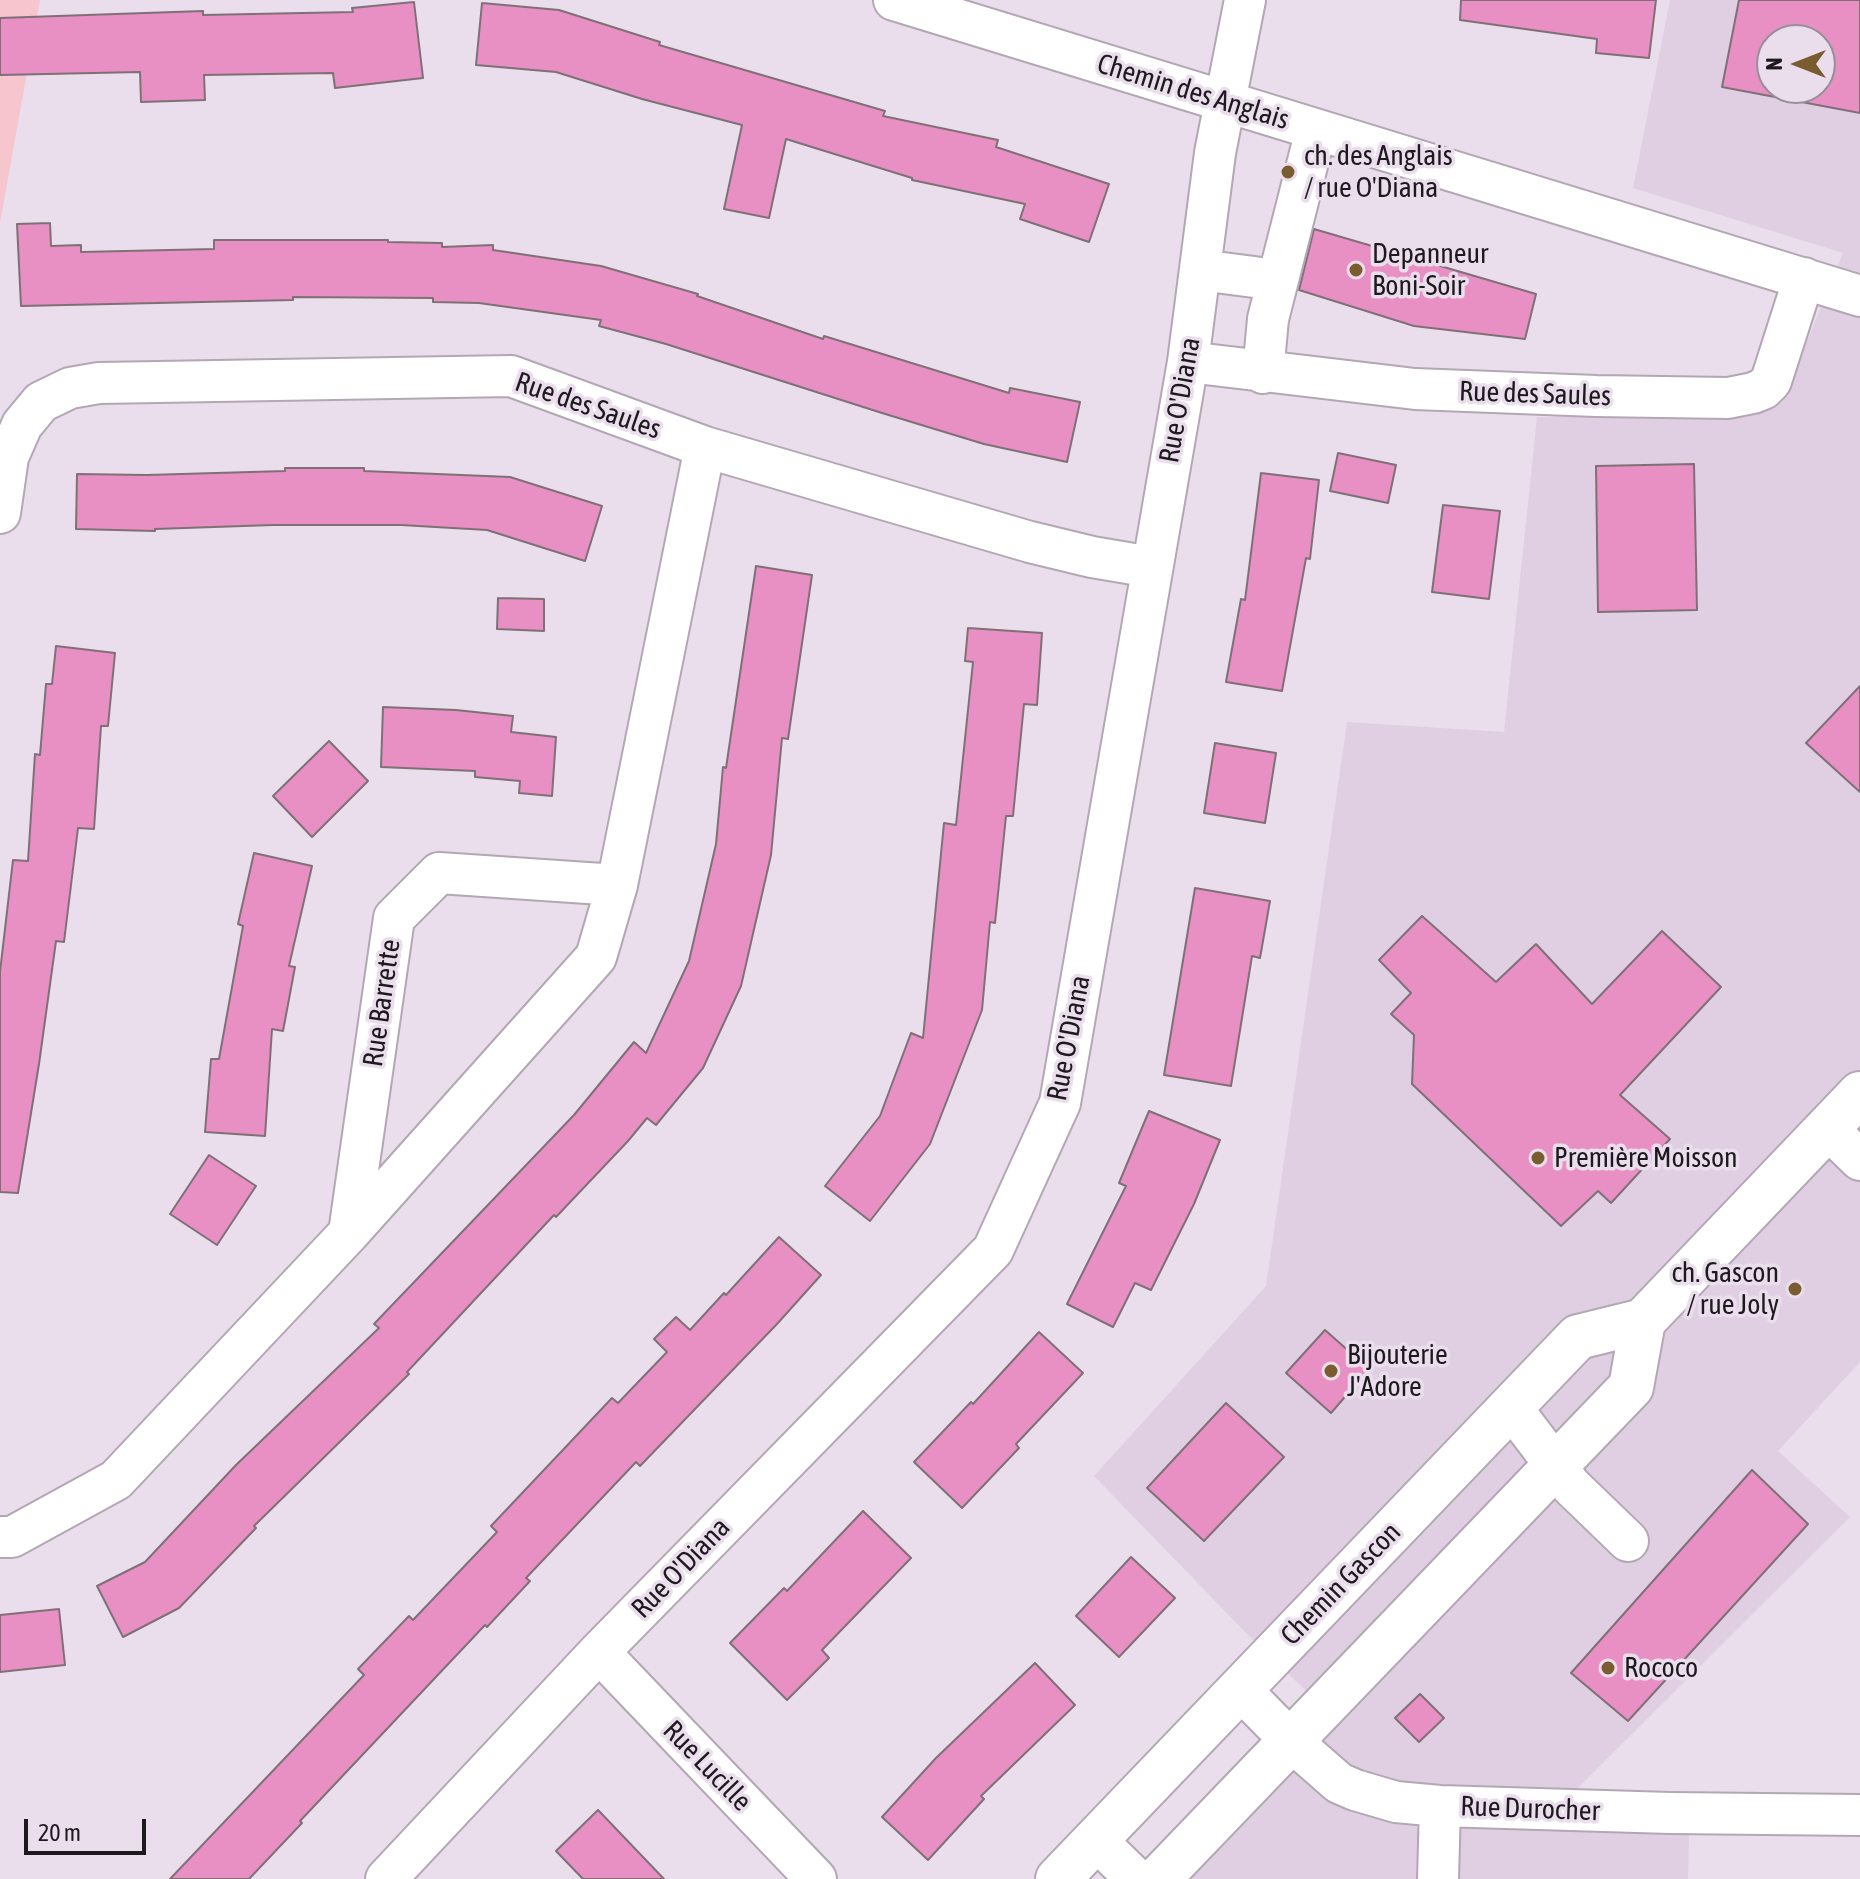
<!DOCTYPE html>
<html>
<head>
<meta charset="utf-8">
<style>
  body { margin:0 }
  #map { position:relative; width:1860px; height:1879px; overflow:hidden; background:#eadeec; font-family:"Asap Condensed",sans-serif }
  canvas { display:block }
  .north { position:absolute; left:1756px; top:24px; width:80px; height:80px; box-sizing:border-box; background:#eadeec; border:2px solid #988f9a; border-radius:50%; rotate:270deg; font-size:22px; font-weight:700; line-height:32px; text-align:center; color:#1d191e }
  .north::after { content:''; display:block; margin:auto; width:28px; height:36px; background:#795c30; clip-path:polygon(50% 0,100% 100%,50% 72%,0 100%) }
  .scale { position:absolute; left:24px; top:1819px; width:122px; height:36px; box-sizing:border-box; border:4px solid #1d191e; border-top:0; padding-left:10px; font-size:24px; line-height:28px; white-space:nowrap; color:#1d191e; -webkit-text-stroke:6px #eadeec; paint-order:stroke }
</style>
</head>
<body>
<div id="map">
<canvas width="1860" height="1879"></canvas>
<div class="north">N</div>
<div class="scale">20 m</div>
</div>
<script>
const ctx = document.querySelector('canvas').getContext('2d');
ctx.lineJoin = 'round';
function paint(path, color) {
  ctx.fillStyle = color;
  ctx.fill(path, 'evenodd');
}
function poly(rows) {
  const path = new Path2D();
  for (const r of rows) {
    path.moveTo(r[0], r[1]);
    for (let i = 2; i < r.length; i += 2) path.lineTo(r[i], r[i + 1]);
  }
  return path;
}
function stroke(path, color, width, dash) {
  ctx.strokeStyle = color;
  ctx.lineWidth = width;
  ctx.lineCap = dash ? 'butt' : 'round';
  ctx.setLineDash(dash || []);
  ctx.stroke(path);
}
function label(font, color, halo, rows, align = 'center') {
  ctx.font = font + ' "Asap Condensed",sans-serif';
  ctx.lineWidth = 7;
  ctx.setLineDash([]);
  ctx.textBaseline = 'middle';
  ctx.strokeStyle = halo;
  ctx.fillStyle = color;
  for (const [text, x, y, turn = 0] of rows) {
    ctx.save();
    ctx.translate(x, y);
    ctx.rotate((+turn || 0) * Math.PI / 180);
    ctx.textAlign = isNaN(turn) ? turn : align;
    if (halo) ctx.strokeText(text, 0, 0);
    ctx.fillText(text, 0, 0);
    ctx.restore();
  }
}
const built = poly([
  [1670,0,1860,0,1860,1362,1778,1451,1850,1517,1575,1791,1690,1799,1688,1879,1170,1879,1328,1712,1246,1633,1094,1476,1266,1286,1347,722,1504,732,1537,417,1742,416,1782,402,1843,253,1633,188],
  [1772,40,1820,40,1820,88,1772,88]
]);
const green = poly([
  [0,0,40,0,0,223]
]);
const building = poly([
  [1461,0,1656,0,1649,58,1596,53,1597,39,1460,20,1461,0],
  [1739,0,1860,0,1860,113,1722,87,1739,0],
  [1772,40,1820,40,1820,88,1772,88,1772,40],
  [414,2,423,78,335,88,333,73,204,75,205,100,141,102,140,72,0,75,0,18,203,11,203,15,353,12,352,8,414,2],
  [482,3,559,10,660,42,659,45,885,111,883,116,998,140,996,147,1109,184,1089,242,1020,219,1025,204,912,180,912,178,786,139,769,218,724,209,742,125,642,99,556,72,476,65,482,3],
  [50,223,51,246,81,245,81,252,214,249,214,240,388,240,388,242,442,243,442,247,493,245,493,250,601,266,698,294,697,296,823,339,824,336,1009,393,1010,388,1080,402,1067,462,984,444,882,413,666,344,599,326,601,320,479,303,433,302,433,298,293,297,293,300,21,306,17,224,50,223],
  [1314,229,1536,294,1525,339,1414,326,1299,290,1314,229],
  [1338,453,1396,465,1388,503,1330,491,1338,453],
  [1694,464,1697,610,1598,612,1596,466,1694,464],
  [285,468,364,468,364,471,510,477,602,506,585,561,487,530,401,525,273,525,155,529,155,531,76,529,77,474,147,475,285,471,285,468],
  [1261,473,1319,480,1310,559,1306,558,1282,691,1226,682,1241,599,1245,600,1261,473],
  [1443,505,1500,511,1489,599,1432,592,1443,505],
  [756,566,812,575,788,739,782,738,771,855,741,986,703,1068,656,1125,647,1118,628,1141,556,1217,554,1215,407,1372,409,1374,254,1526,256,1528,179,1608,123,1637,97,1586,145,1562,236,1465,379,1328,374,1324,574,1115,634,1042,646,1053,689,961,716,844,723,767,726,768,756,566],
  [498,598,544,599,544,631,497,629,498,598],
  [968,628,1042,633,1037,705,1024,704,1013,816,1006,816,995,923,990,922,982,1010,930,1144,870,1221,825,1186,880,1116,911,1033,923,1038,944,823,956,825,973,662,965,661,968,628],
  [56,646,115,653,108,726,101,726,94,829,78,828,64,942,56,941,39,1064,18,1193,0,1192,0,972,13,860,28,861,35,754,40,755,46,684,52,684,56,646],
  [1860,686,1860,792,1806,743,1860,686],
  [383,707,456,710,513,716,511,732,556,737,552,796,519,793,520,781,475,777,475,771,381,767,383,707],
  [329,741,368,781,312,837,273,796,329,741],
  [1215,743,1276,753,1265,823,1204,813,1215,743],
  [254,853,312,866,289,966,295,967,283,1031,272,1029,265,1136,205,1132,211,1059,219,1059,243,926,238,924,254,853],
  [1195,888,1270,901,1260,958,1252,956,1231,1086,1164,1075,1195,888],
  [1422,916,1496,982,1536,944,1592,1004,1662,931,1721,987,1620,1095,1670,1139,1611,1203,1598,1191,1561,1226,1412,1084,1414,1035,1391,1014,1411,993,1379,960,1422,916],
  [1149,1111,1220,1140,1194,1204,1151,1290,1135,1283,1113,1327,1067,1304,1126,1186,1119,1183,1149,1111],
  [209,1155,256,1186,217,1245,170,1214,209,1155],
  [779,1237,821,1275,777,1324,640,1466,636,1462,526,1578,530,1581,487,1627,485,1625,300,1821,302,1823,249,1879,170,1879,364,1675,358,1669,409,1616,413,1620,497,1532,491,1526,612,1398,618,1403,667,1352,654,1339,676,1317,690,1330,724,1293,726,1295,779,1237],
  [1325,1330,1369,1369,1331,1413,1286,1373,1325,1330],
  [1039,1332,1083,1373,1016,1444,1019,1448,962,1508,914,1462,971,1402,973,1404,1039,1332],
  [1226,1403,1284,1457,1204,1541,1147,1488,1226,1403],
  [1752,1470,1808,1524,1628,1721,1571,1673,1752,1470],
  [863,1511,911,1558,822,1650,829,1658,787,1700,730,1643,784,1588,787,1591,863,1511],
  [1131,1557,1175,1598,1119,1657,1076,1616,1131,1557],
  [59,1609,65,1665,0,1672,0,1615,59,1609],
  [1035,1663,1075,1705,981,1796,984,1799,928,1860,882,1817,936,1758,1035,1663],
  [1420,1694,1444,1718,1419,1742,1395,1718,1420,1694],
  [598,1810,664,1879,583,1879,556,1851,598,1810]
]);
const minor = poly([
  [894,0,1860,296],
  [1200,270,1277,280],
  [1188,362,1415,389,1596,396,1728,398,1753,393,1763,389,1771,381,1804,278],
  [1263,373,1268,319,1316,130],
  [0,513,8,457,22,425,41,402,70,388,99,383,511,376,705,447,1030,542,1092,557,1151,567],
  [1827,1128,1860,1160],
  [349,1233,394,918,439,873,617,885],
  [1511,1407,1571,1486,1628,1541],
  [0,1537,12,1537,116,1480,349,1233,596,957,617,885,705,447],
  [599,1652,816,1879],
  [1240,1689,1291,1741,1339,1783,1355,1790,1396,1802,1440,1806,1670,1813,1860,1815],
  [1095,1839,1136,1879],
  [386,1879,599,1652,993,1250,1060,1103,1188,362,1215,153,1245,0],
  [1438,1879,1440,1806]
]);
const major = poly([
  [1058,1879,1578,1337,1643,1321],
  [1158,1879,1631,1387,1643,1321,1860,1094]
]);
const markers = [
  [1288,172,8,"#795c30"],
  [1356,270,8,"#795c30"],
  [1538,1158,8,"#795c30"],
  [1795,1289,8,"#795c30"],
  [1331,1371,8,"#795c30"],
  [1608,1668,8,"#795c30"]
];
const streetNames = [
  ["Chemin des Anglais",1193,92,17],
  ["Rue des Saules",1535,394,2],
  ["Rue O'Diana",1180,400,-80],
  ["Rue des Saules",588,406,19],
  ["Rue Barrette",382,1003,-82],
  ["Rue O'Diana",1069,1038,-79],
  ["Rue O'Diana",681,1568,-46],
  ["Chemin Gascon",1341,1584,-46],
  ["Rue Lucille",707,1766,46],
  ["Rue Durocher",1530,1809,2]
];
const poiNames = [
  ["ch. des Anglais",1304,156],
  ["/ rue O'Diana",1304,188],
  ["Depanneur",1372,254],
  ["Boni-Soir",1372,286],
  ["Première Moisson",1554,1158],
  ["ch. Gascon",1779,1273,"right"],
  ["/ rue Joly",1779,1305,"right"],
  ["Bijouterie",1347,1355],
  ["J'Adore",1347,1387],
  ["Rococo",1624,1668]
];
paint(built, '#e0cfe3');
paint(green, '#f7c5cd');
paint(building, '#e890c3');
stroke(building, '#7f7078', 2);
stroke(minor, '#b3a7b4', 44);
stroke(major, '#b3a7b4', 48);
stroke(minor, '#fff', 40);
stroke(major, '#fff', 44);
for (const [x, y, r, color] of markers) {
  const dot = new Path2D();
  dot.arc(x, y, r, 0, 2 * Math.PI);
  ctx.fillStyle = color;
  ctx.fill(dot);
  stroke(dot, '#eadeec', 3);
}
label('28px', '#1d191e', '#eadeec', streetNames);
label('28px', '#1d191e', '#eadeec', poiNames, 'left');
</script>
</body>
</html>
